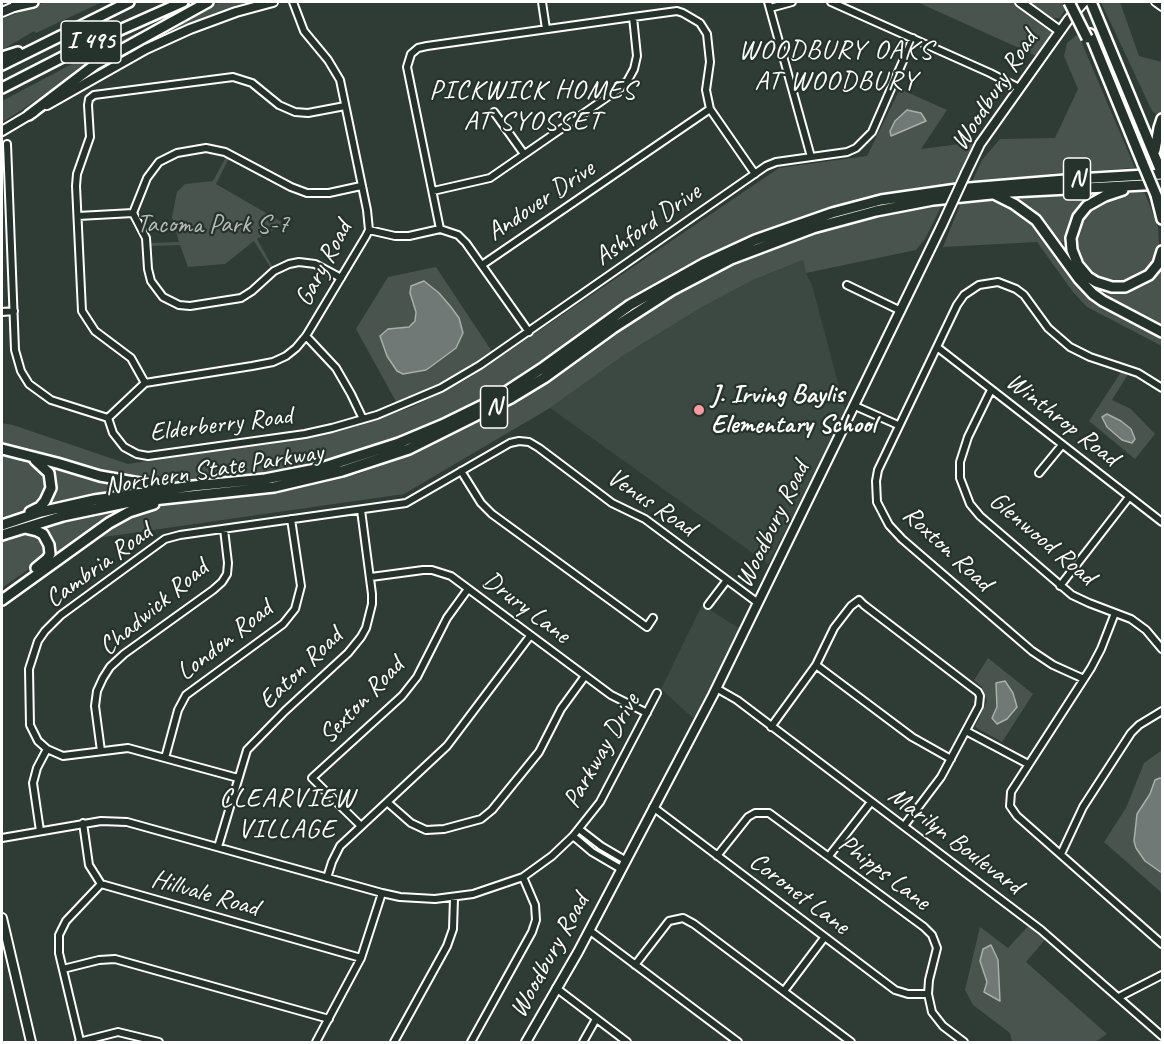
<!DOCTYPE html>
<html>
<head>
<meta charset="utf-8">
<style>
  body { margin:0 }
  #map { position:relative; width:1164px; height:1044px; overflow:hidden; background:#2f3b35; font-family:Caveat,sans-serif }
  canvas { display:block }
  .frame { position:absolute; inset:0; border:3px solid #fff; pointer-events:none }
</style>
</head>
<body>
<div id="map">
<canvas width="1164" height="1044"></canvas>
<div class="frame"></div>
</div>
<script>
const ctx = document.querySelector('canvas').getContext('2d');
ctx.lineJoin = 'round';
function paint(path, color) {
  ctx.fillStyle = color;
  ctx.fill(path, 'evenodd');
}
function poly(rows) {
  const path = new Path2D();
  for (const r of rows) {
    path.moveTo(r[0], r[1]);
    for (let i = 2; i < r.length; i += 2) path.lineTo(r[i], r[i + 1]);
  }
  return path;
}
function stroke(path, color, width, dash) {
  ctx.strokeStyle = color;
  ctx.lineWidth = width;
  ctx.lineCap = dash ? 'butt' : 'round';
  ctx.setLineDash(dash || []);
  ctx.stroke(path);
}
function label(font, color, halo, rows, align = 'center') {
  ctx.font = font + ' Caveat,sans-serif';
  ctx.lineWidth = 4.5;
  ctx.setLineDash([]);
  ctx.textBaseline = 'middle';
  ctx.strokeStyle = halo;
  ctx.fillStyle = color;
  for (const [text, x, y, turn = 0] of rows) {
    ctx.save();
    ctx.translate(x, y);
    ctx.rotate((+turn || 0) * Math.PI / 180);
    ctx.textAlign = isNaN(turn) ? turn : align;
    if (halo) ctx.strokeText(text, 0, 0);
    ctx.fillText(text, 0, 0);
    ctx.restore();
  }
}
const built = poly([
  [803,260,806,273,812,285,846,413,768,564,550,408,624,355,702,307,753,280],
  [702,605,742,630,696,721,661,689]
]);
const green = poly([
  [45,2,102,2,36,33,34,31,2,50,2,19],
  [221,2,254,2,222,11,179,28,90,75,89,73,177,22],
  [917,2,1018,2,1060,31,1041,58],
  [1029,2,1062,2,1066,8,1060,18,1051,18],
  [1101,2,1120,2,1139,56,1162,62,1162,112,1161,113,1156,114,1152,111],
  [155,25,96,59,17,113,2,122,2,101,93,53],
  [1078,34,1135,168,1059,173,972,182,982,160,1000,139,1055,138,1078,89,1064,56,1067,43],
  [900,89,947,110,921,149,983,141,966,173,951,185,918,189,853,203,796,219,715,252,651,286,534,369,495,392,449,418,399,438,351,454,315,464,241,476,163,483,129,479,95,472,2,443,2,423,13,425,128,464,325,435,412,407,469,378,779,168,867,156],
  [226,157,229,158,216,184,285,224,257,239,272,266,270,267,254,241,225,264,188,267,180,245,150,246,150,243,179,242,172,217,177,192,185,184,213,181],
  [1114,190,1078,211,1069,229,1068,240,1059,244,1046,225,1031,211,1014,200,1036,195],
  [1144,191,1158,227,1159,245,1153,262,1141,274,1127,281,1108,281,1090,272,1079,256,1076,238,1079,226,1086,213,1104,202,1126,193],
  [962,200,988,200,1007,205,1028,218,1046,237,1081,288,1114,310,1162,335,1162,346,1087,307,1073,292,1037,242,943,247],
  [943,203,925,239,916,250,806,273,803,260,753,280,702,307,624,355,550,408,404,494,97,538,2,606,2,603,125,517,147,509,179,503,273,494,361,473,420,451,475,423,526,393,621,326,693,282,757,253,816,231,886,211],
  [1162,261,1162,327,1104,298,1109,290,1125,290,1139,286,1149,279],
  [436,267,495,356,480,365,399,407,356,329,388,277],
  [410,293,439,293,459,318,463,333,456,348,426,370,403,374,388,329,409,327,415,321,416,312],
  [1123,369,1130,371,1112,400,1131,409,1155,434,1135,459,1089,421],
  [2,451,34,461,47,476,48,490,41,502,34,507,2,517],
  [47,464,139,486,137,488,49,506],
  [130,508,46,563,51,554,43,530,43,525,93,513],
  [28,533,41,537,46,544,43,559,2,588,2,541],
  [988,658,1033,694,1002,742,975,727,987,701,982,687,974,680],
  [1162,750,1162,893,1104,842,1126,808,1144,763],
  [1031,923,1048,936,1026,962,1107,1034,1095,1042,1012,1042,1010,1033,973,1005,965,990,980,927,1008,948]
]);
const water = poly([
  [907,110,921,113,926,121,891,136,890,131,895,121,907,110],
  [424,281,439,293,451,307,459,318,463,333,456,348,433,365,426,370,403,374,397,371,387,356,380,336,388,329,409,327,415,321,416,312,410,293,411,286,424,281],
  [1107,414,1121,421,1131,429,1135,439,1132,443,1122,440,1107,427,1102,417,1107,414],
  [1005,681,1013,693,1017,707,1007,719,997,724,992,718,997,707,996,683,1005,681],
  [1160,778,1162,779,1162,873,1145,861,1136,848,1134,841,1137,814,1150,794,1155,780,1160,778],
  [991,945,998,960,1000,1001,984,992,987,982,980,961,983,949,991,945]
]);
const minor = poly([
  [542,2,546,29],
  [768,2,811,157],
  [831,2,990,73,1019,88],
  [1155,2,1162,7],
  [770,8,792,2],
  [494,112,524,154],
  [7,144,15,350,21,371,29,384,51,400,108,418,113,433,124,447,137,454,148,456,305,434,332,428,377,415,441,388,480,365,766,166,776,162,847,152,856,148,872,132,913,38],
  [433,191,490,178,619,89,628,80,634,69,637,56,633,17],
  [133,213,146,238,148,269,151,281,163,297,179,305,190,306,241,298,252,291,274,271,289,264,299,262,315,264,341,278],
  [78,216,133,213,147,178,159,162,177,153,206,148,225,152,291,187,307,193,329,193,361,186],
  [440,229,407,67,411,54,418,48,427,46,633,17,677,11,683,13,700,23,707,34,710,62,706,90,710,109,755,174],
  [369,230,395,236,409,236,440,229,458,235,466,243,529,332],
  [482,265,710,109],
  [847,285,901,311],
  [2,312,14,311],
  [306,336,336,368,351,394,363,419],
  [937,347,1162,522],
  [145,383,131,358,95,331,82,311,76,186,77,174,90,137,88,105,89,99,94,95,233,77,252,83,279,105,295,112,308,113,345,106],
  [991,390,968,437,960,462,960,478,970,504,980,516,1072,595,1089,603,1131,619,1146,630,1162,649],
  [855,406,898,425],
  [108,418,145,383,252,366,273,362,286,356,296,348,306,336,366,236,369,230,367,210,340,80,328,60,304,31,293,2],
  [461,471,481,503,492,514,647,627,653,618],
  [1039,473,1062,445],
  [371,577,423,570,432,570,451,576,611,695,647,713],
  [1060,586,1129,497],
  [708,605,727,580],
  [1115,613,1101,649,1091,668,1011,792,1010,806,1017,816,1162,944],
  [816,665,912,737,951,759],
  [1084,679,1053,665,1032,651,902,539,889,525,877,502,876,481,878,470,957,305,964,295,979,285,998,282,1016,289,1024,295,1048,328,1070,347,1090,357,1138,373,1162,388],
  [716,688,737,700,1041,930,1162,1036],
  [771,727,816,665,834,628,851,606,859,600,864,605,970,686,978,692,980,696,979,706,941,777,904,826],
  [966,731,1028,764],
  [101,751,95,706,97,691,103,678,110,667,124,654,213,590,222,582,227,574,228,563,224,529],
  [165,758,178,710,186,695,283,624,295,609,301,586,291,519],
  [238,778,128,748,63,756,47,749,38,741,30,725,29,669,38,641,45,631,61,615,165,539,180,535,406,503,510,443,519,441,529,442,539,448,612,503,645,519,758,603],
  [387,802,411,823,426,830,444,829,481,819,492,810,539,752,561,709,585,676],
  [653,807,895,990,908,994,928,994],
  [83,823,89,865,101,884,361,958],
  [361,826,312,778,402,696,417,677,447,618,468,589],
  [579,829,601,846,625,860],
  [40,831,33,783,37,768,47,749],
  [573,836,592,852,621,869],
  [2,838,101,821,127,822,382,893,400,897,435,899,473,894,523,877,552,856,573,836,600,802,657,693],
  [218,847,247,750,285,711,348,653,361,637,366,628,372,604,372,594,361,510],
  [1061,854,1083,807,1131,733,1139,725,1162,711],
  [717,856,748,817,755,813,769,813,924,927,932,935,937,948,929,980,928,994,932,1012,943,1026,964,1042],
  [829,856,871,802],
  [327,878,332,862,340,846,447,746,530,636],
  [589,930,738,1042],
  [635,965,669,921,683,918,694,924,851,1042],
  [63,969,99,960,115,959,329,1019],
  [556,988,627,1042],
  [784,991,824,938],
  [1119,997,1162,975],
  [80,1041,59,953,59,935,66,921,101,884],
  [79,1042,118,1032,159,1042],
  [316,1042,361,958,382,893],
  [394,1042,447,946,453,929,454,898],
  [471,1042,532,932,536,920,535,905,523,877],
  [583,1042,596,1019]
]);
const major = poly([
  [1020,2,1060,31],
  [2,12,21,4],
  [47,105,146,49,190,29,236,12,273,2],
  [2,131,34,112],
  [966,173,980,144,997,120,1068,20,1084,2],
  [2,918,31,1042],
  [526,1042,578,952,713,695,942,225]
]);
const highway = poly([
  [1091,2,1162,174],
  [15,6,33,2],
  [1090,34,1143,164],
  [2,57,18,52],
  [2,65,129,2],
  [2,88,86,45,183,2],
  [29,115,96,64,208,2],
  [1155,150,1159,128,1162,119],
  [1123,190,1105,196,1087,206,1078,217,1071,238,1072,250,1078,265,1088,277,1096,282,1112,287,1125,287,1149,275,1158,264,1162,251],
  [994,194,1014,204,1036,220,1079,279,1093,294,1103,301,1162,332],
  [1156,195,1162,219],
  [2,449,57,463,100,476,162,487],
  [30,512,40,507,45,501,51,488,49,473,35,460],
  [2,525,41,512,94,500,193,486,265,479,321,468,399,443,442,425,495,399,544,367,630,305,705,263,755,240,832,213,881,200,957,189,1077,179,1162,174],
  [25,528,37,531,43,534,49,545,50,554,47,559,36,568],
  [2,535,63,516,125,503,274,487,342,471,409,449,511,398,544,378,613,328,672,290,731,259,813,228,876,211,933,200,1011,192,1162,184],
  [2,600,109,523,129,512,154,504]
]);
const majorBridge = poly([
  [942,225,966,173]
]);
const highwayBridge = poly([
  [1069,2,1087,38],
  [1143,164,1156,195]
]);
const markers = [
  [699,410,6,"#ff9aa2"]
];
const shields = [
  [91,42,60],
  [1077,179,27],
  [494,407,27]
];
const shieldNames = [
  ["I 495",91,42],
  ["N",1077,179],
  ["N",494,407]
];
const streetNames = [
  ["Woodbury Road",995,91,-57],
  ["Andover Drive",541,201,-34],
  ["Ashford Drive",648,225,-35],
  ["Gary Road",324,264,-62],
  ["Winthrop Road",1062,420,38],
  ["Elderberry Road",221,425,-7],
  ["Northern State Parkway",214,470,-9],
  ["Venus Road",651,503,34],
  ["Woodbury Road",773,525,-64],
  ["Glenwood Road",1042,539,40],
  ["Roxton Road",947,549,43],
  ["Cambria Road",99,566,-36],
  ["Chadwick Road",154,608,-40],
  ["Drury Lane",526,608,37],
  ["London Road",225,641,-38],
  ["Eaton Road",301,669,-44],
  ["Sexton Road",362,701,-46],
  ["Parkway Drive",602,751,-60],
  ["Marilyn Boulevard",955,841,37],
  ["Phipps Lane",884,873,37],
  ["Hillvale Road",205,894,16],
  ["Coronet Lane",799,894,37],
  ["Woodbury Road",550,956,-61]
];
const parkNames = [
  ["Tacoma Park S-7",213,225]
];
const poiNames = [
  ["J. Irving Baylis",711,395],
  ["Elementary School",711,425]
];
const neighbourhoodNames = [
  ["WOODBURY OAKS",836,51],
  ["AT WOODBURY",836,82],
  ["PICKWICK HOMES",533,91],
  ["AT SYOSSET",533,122],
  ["CLEARVIEW",287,799],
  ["VILLAGE",287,830]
];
paint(built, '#3c4842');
paint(green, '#4a544f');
paint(water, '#707975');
stroke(water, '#a9afac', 1.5);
stroke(minor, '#fff', 10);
stroke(major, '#fff', 12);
stroke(highway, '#fff', 14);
stroke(minor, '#26332d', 6);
stroke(major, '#26332d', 8);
stroke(highway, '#26332d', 9);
stroke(majorBridge, '#fff', 12, []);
stroke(highwayBridge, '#fff', 14, []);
stroke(majorBridge, '#26332d', 8);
stroke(highwayBridge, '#26332d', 9);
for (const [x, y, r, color] of markers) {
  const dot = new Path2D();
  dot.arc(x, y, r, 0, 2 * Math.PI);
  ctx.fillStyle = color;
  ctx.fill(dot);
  stroke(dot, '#26332d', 2);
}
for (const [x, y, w] of shields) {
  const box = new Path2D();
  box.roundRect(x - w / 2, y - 21, w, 42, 4.5);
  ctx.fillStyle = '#26332d';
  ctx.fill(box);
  stroke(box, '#fff', 1.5);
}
label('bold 24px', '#fff', null, shieldNames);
label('26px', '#fff', '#26332d', streetNames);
label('26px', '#b7bbb9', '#26332d', parkNames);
label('bold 26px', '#fff', '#26332d', poiNames, 'left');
ctx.letterSpacing = '1.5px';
label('27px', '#fff', '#26332d', neighbourhoodNames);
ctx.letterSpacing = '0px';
</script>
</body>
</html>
